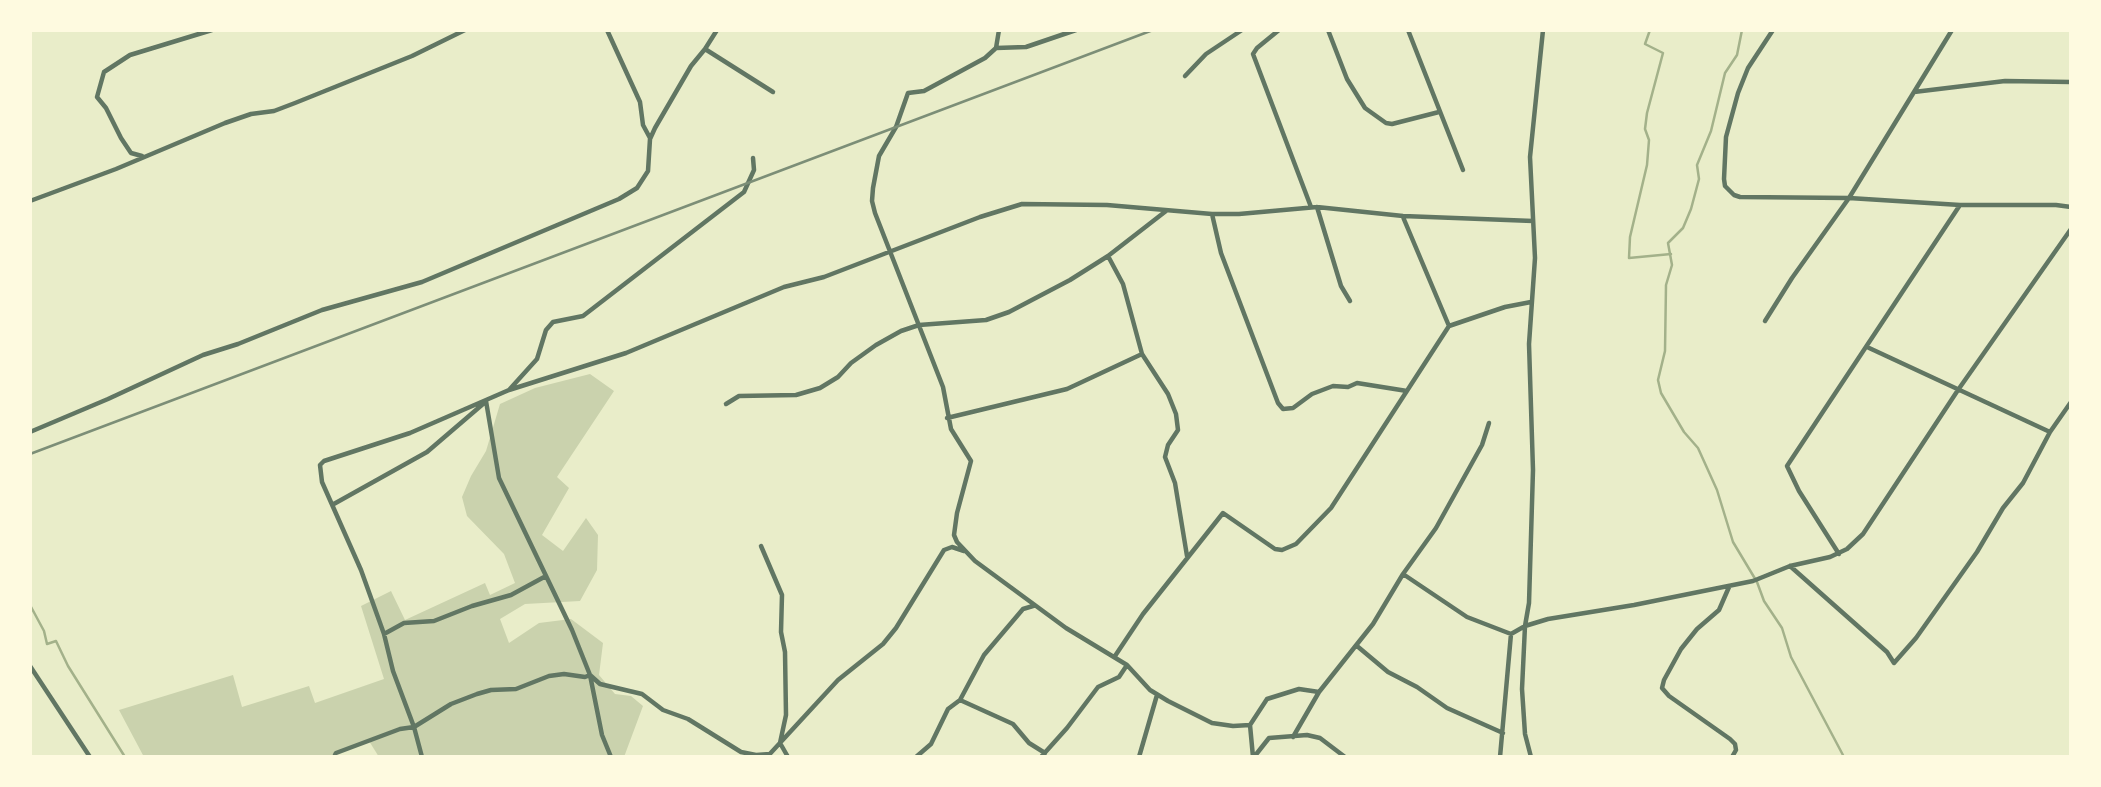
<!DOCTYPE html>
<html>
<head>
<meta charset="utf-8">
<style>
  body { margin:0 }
  #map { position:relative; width:2101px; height:787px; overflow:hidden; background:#e9edc9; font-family:"Fira Sans Condensed",sans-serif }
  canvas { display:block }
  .frame { position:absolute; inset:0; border:32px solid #fefae0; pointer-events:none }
</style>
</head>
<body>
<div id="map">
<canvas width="2101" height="787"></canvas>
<div class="frame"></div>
</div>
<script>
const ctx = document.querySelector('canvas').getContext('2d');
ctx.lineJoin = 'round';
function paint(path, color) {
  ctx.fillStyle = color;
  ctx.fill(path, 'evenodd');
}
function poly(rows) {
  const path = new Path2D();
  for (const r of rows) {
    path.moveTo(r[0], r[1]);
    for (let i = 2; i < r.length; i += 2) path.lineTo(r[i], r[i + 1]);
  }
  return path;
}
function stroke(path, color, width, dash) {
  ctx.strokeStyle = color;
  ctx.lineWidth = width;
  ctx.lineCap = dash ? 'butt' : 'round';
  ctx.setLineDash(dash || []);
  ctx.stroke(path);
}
const green = poly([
  [590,374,614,391,557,477,569,488,542,535,563,551,586,518,598,535,597,570,580,601,525,604,500,619,509,643,539,623,571,619,603,643,599,675,615,694,631,696,643,706,624,757,606,755,604,757,379,757,369,741,326,757,144,757,119,710,233,675,242,707,309,686,315,703,384,679,361,606,391,591,405,620,485,583,490,595,515,583,504,554,467,516,462,497,471,476,486,451,500,404,535,388]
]);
const stream = poly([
  [1650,30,1645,44,1663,53,1647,113,1645,129,1649,140,1647,165,1630,237,1629,258,1671,254],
  [1742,30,1737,55,1725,73,1711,131,1697,165,1699,179,1691,209,1683,228,1668,243,1672,265,1666,285,1665,351,1658,380,1661,393,1684,432,1698,448,1717,490,1733,542,1757,582,1764,601,1782,628,1791,657,1844,757],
  [30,605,44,631,47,644,56,641,68,666,125,757]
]);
const minor = poly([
  [607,30,640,102,643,125,650,138],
  [999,30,996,48,985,58,924,91,908,93,896,127,879,156,873,188,872,201,875,213,943,387,951,429,971,461,957,513,954,535,957,542,975,561,1066,628,1127,665,1150,690,1168,701,1212,723,1233,726,1250,725],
  [1279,30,1257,48,1253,54,1311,207],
  [1328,30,1347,79,1365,108,1386,123,1392,124,1439,112],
  [1408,30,1463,170],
  [1773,30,1748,68,1738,93,1726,137,1724,179,1725,186,1734,195,1740,197,1849,198,1960,205,2056,205,2071,207],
  [996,48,1026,47,1076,30],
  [705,49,773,92],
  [1185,76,1206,54,1242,30],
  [1914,92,2005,81,2071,82],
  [142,156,131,153,121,138,106,108,97,97,104,72,130,55,212,30],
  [30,201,116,169,225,123,251,114,274,111,295,103,412,56,465,30],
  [1317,207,1341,286,1350,301],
  [1212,214,1221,253,1278,403,1283,409,1293,408,1312,394,1333,386,1348,387,1357,383,1407,391],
  [1403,217,1449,326],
  [1108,256,1123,284,1142,354,1168,394,1176,414,1178,430,1168,445,1165,457,1175,483,1187,556],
  [1765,321,1792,278,1849,198,1952,30],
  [1867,347,2050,432],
  [509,390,626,353,784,287,824,277,980,217,1022,204,1107,205,1212,214,1239,214,1317,207,1403,216,1533,221],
  [486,401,499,478,572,630,590,675,600,684,642,694,663,710,688,719,741,752,756,755,770,754],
  [726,404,739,396,796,395,820,388,838,377,851,363,876,345,901,331,919,325,986,320,1009,312,1070,280,1108,256,1166,211],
  [947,418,1067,389,1142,354],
  [30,432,108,399,203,355,238,344,322,310,422,282,619,199,637,188,648,171,650,139,655,128,691,66,705,49,717,30],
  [332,505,427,452,483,404],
  [761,546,782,595,781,632,785,652,786,715,780,743,788,757],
  [1839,554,1799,491,1787,466,1960,205],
  [1790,566,1887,652,1894,663,1916,638,1977,552,2003,508,2023,483,2050,432,2071,402],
  [1403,574,1467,617,1511,634],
  [1729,587,1719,610,1697,629,1681,649,1664,680,1662,688,1669,696,1730,739,1735,744,1736,750,1732,757],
  [384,634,404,623,434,621,472,606,511,595,546,576],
  [1357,646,1388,672,1417,687,1447,708,1503,733],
  [1115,656,1143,614,1223,513,1275,549,1282,550,1296,544,1331,508,1449,326,1505,307,1531,302],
  [30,666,90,757],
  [960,700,1013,724,1029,743,1045,753],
  [1293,737,1319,692,1373,624,1403,574,1436,528,1482,445,1489,423],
  [334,757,336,753,400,729,414,727,451,704,477,694,491,690,516,689,549,676,564,674,585,677,590,675,602,735,611,757],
  [422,757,414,727,393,671,384,634,361,570,322,482,320,465,324,461,410,433,509,390,537,359,546,330,553,322,583,316,744,192,754,170,753,158],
  [767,757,838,680,883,644,896,628,944,550,952,547,964,551],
  [916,757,931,744,948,709,960,700,984,655,1023,609,1033,606],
  [1041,757,1067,728,1098,687,1119,677,1127,665],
  [1139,757,1157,695],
  [1253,757,1250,725,1267,699,1299,689,1319,692],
  [1254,757,1269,738,1307,735,1320,738,1345,757],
  [1500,757,1511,634,1525,626,1548,619,1634,605,1753,581,1790,566,1830,557,1847,549,1863,534,1958,390,2071,229],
  [1531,757,1525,734,1522,689,1525,626,1529,603,1533,470,1529,344,1535,258,1530,157,1543,30]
]);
const rail = poly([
  [30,454,1153,30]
]);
paint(green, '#cad2ad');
stroke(stream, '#a3b18a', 2.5);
stroke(minor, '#617663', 4.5);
stroke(rail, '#7c8e77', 2.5);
</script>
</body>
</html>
